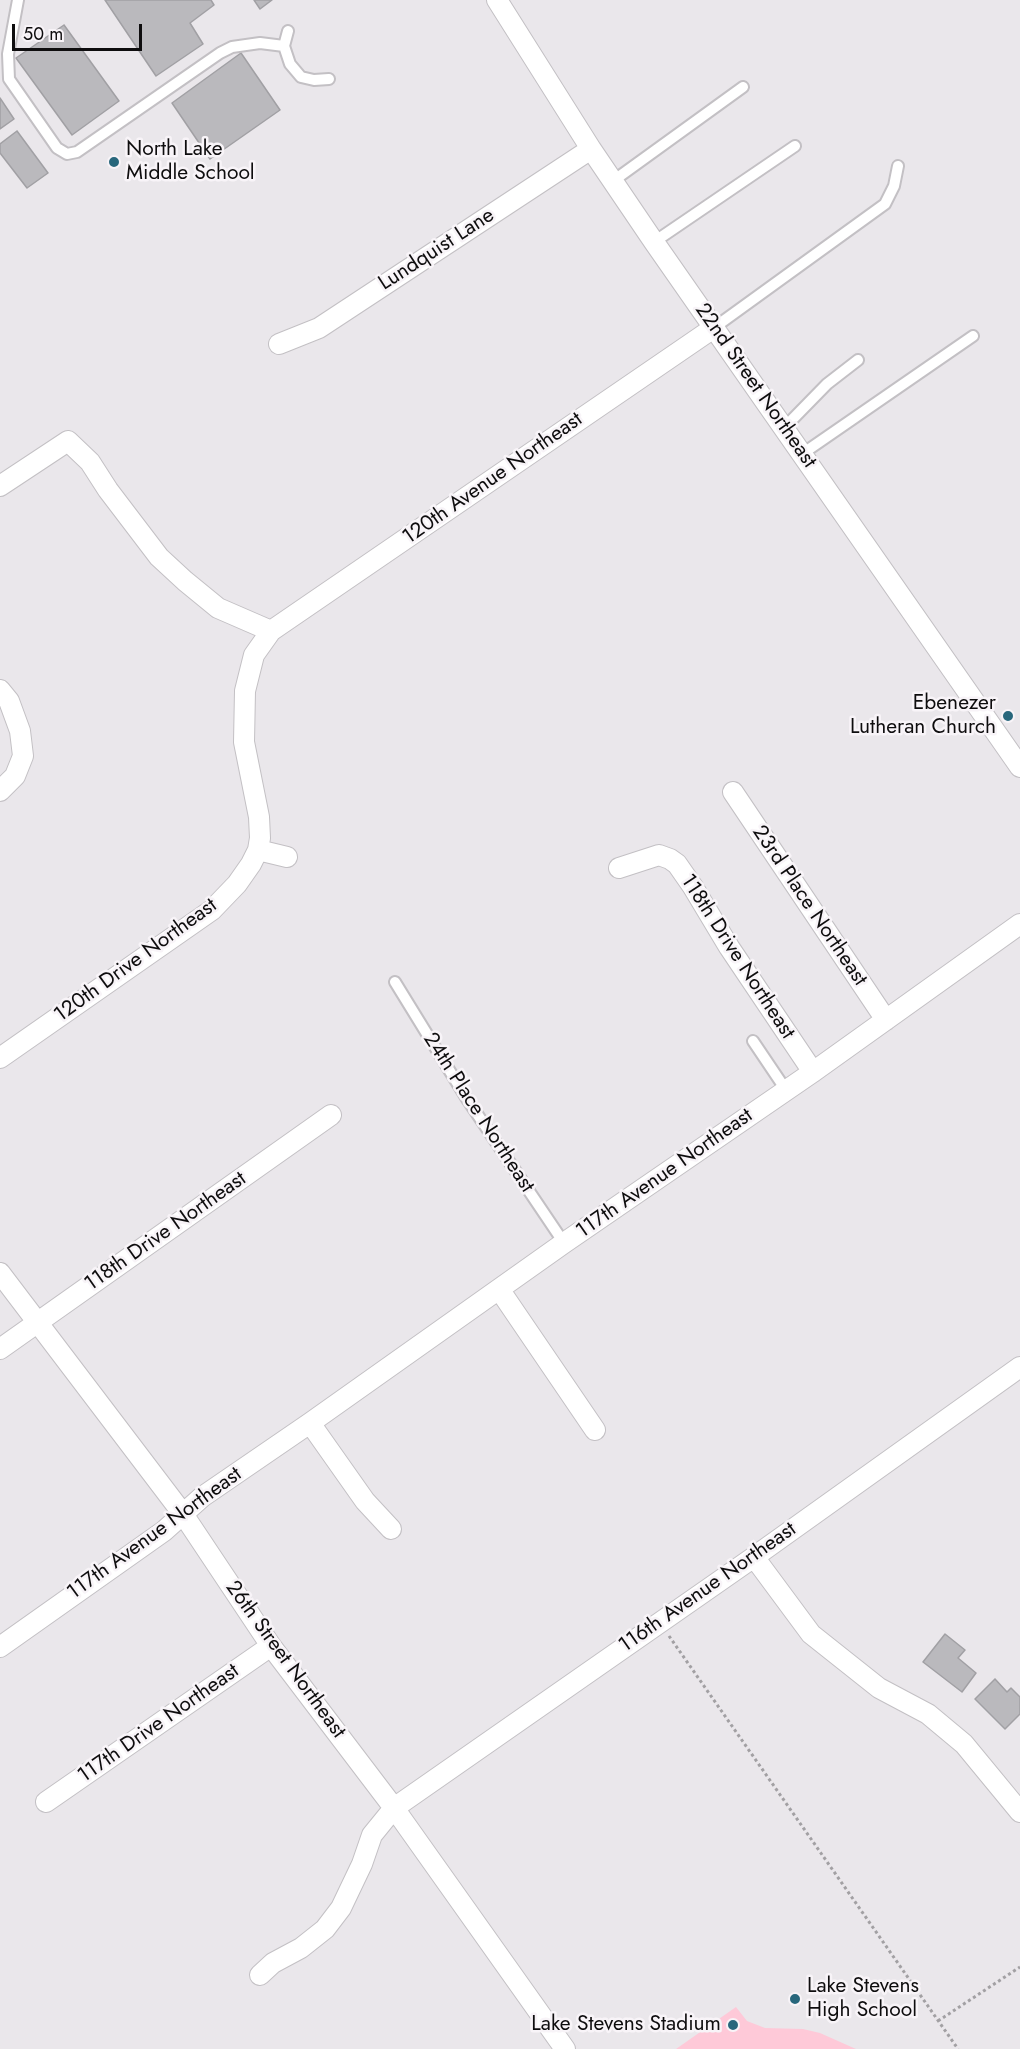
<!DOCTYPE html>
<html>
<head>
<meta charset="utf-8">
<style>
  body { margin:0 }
  #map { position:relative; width:1020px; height:2049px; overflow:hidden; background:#eae7eb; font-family:Jost,sans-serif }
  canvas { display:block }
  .scale { position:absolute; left:12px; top:24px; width:130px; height:27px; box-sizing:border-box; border:3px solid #0e0d0e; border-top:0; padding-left:8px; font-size:18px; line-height:21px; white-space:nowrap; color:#0e0d0e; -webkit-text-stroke:4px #f8f4f8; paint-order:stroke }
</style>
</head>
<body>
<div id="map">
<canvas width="1020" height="2049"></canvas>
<div class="scale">50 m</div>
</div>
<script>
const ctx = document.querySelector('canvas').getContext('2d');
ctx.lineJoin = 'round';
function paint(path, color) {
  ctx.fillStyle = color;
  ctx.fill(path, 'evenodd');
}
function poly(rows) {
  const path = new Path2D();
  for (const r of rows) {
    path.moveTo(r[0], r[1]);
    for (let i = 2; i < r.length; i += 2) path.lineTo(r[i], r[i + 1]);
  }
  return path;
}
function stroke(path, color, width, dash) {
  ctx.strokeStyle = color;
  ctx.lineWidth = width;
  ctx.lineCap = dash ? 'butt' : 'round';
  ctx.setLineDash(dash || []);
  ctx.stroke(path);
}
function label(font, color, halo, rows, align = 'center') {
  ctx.font = font + ' Jost,sans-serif';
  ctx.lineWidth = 5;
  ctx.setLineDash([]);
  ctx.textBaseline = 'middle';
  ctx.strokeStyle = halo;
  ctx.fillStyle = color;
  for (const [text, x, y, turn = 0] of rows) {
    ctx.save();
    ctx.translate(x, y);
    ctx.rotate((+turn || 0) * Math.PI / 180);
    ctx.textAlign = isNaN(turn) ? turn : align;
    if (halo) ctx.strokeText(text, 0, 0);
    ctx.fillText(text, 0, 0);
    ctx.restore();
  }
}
const green = poly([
  [736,2007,747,2021,765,2028,803,2029,820,2033,856,2049,676,2049]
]);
const building = poly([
  [105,0,211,0,214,5,190,23,203,44,156,76,105,0],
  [254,0,272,0,260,9,254,0],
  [64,25,119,101,72,135,16,58,64,25],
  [241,53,280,110,210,159,172,103,241,53],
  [0,98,14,119,0,129,0,98],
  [17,131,48,173,27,188,0,153,0,144,17,131],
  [945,1634,965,1650,958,1658,976,1673,962,1692,923,1662,945,1634],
  [995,1679,1007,1692,1011,1688,1020,1697,1020,1714,1005,1729,975,1699,995,1679]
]);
const path = poly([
  [669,1636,958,2049],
  [938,2021,1020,1967]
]);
const lane = poly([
  [18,0,8,54,9,79,57,148,67,154,77,152,220,53,232,47,260,43,284,46],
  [288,31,284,46,290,64,301,77,314,80,329,79],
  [613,181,743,87],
  [654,242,795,146],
  [715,327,885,204,894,186,898,166],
  [784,428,827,384,858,360],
  [802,454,973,336],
  [395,982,467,1099,564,1243],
  [753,1041,786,1090]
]);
const street = poly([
  [497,0,591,149,654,242,1020,767],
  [279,344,319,328,591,149],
  [0,486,68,441,90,462,108,490,159,557,185,581,218,608,271,631,254,655,245,691,244,742,259,817,260,838,258,850,287,857],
  [271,631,715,327],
  [0,690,9,701,20,731,23,756,15,776,0,791],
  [733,792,886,1020],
  [619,868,659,855,670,859,677,864,693,887,729,947,813,1072],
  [0,1058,212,910,237,884,251,864,258,850],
  [0,1273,183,1514,271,1646,394,1808,565,2049],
  [499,1289,595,1430],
  [0,1349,331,1115],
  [310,1423,365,1501,391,1529],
  [754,1557,811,1634,879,1688,928,1714,964,1744,1020,1812],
  [0,1647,164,1531,202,1497,310,1423,564,1243,813,1072,1020,924],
  [46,1802,271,1646],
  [260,1975,273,1963,301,1948,325,1929,341,1908,362,1864,372,1835,394,1808,754,1557,1020,1367]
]);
const markers = [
  [114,162,6,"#28677c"],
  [1008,716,6,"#28677c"],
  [795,1999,6,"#28677c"],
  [733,2025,6,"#28677c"]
];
const poiNames = [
  ["North Lake",126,150],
  ["Middle School",126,174],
  ["Ebenezer",996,704,"right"],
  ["Lutheran Church",996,728,"right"],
  ["Lake Stevens",807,1987],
  ["High School",807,2011],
  ["Lake Stevens Stadium",721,2025,"right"]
];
const streetNames = [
  ["Lundquist Lane",437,250,-33],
  ["22nd Street Northeast",755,386,55],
  ["120th Avenue Northeast",493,479,-35],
  ["23rd Place Northeast",809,906,56],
  ["118th Drive Northeast",737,957,57],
  ["120th Drive Northeast",136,961,-36],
  ["24th Place Northeast",478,1113,57],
  ["117th Avenue Northeast",665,1174,-35],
  ["118th Drive Northeast",166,1232,-35],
  ["117th Avenue Northeast",155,1534,-36],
  ["116th Avenue Northeast",708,1588,-35],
  ["26th Street Northeast",285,1660,54],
  ["117th Drive Northeast",159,1724,-35]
];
paint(green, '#fec9d8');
paint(building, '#bab9bd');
stroke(building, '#a1a0a4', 1.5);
stroke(lane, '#c3c0c4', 14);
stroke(street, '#c3c0c4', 22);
stroke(path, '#a2a0a3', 3, [3, 3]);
stroke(lane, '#fff', 10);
stroke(street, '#fff', 20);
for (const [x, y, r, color] of markers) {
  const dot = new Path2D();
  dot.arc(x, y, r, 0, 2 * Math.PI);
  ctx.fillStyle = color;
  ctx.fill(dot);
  stroke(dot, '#f8f4f8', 2);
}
label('21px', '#0e0d0e', '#f8f4f8', poiNames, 'left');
label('21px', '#0e0d0e', '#f8f4f8', streetNames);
</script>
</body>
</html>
